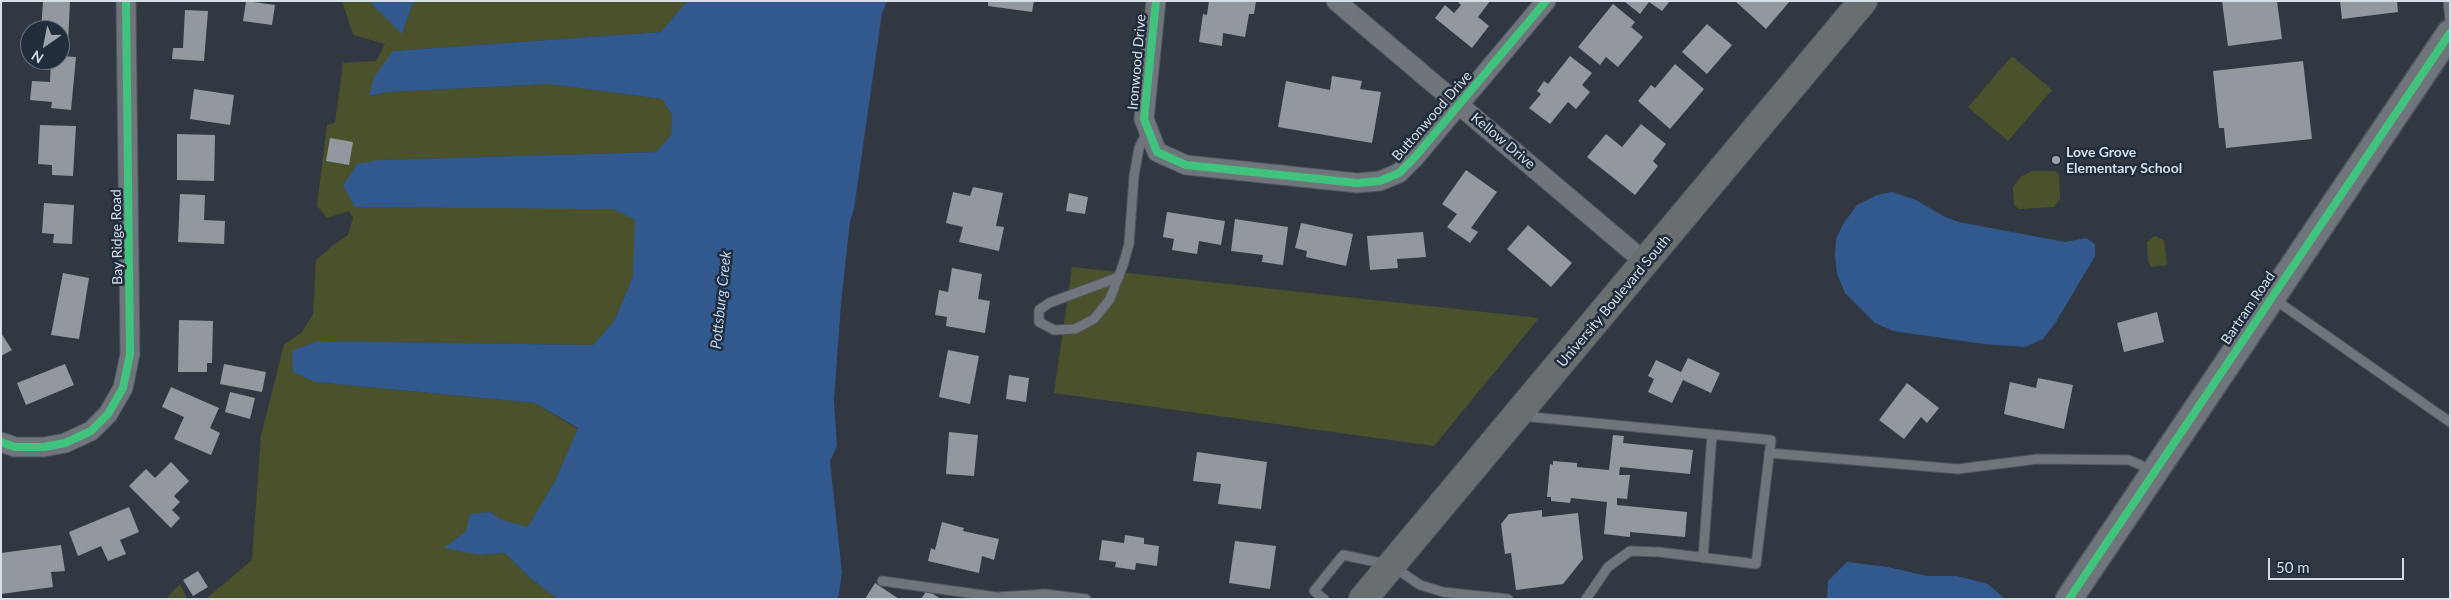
<!DOCTYPE html>
<html>
<head>
<meta charset="utf-8">
<style>
  body { margin:0 }
  #map { position:relative; width:2451px; height:600px; overflow:hidden; background:#313841; font-family:Lato,sans-serif }
  canvas { display:block }
  .frame { position:absolute; inset:0; border:2px solid #d6dee8; pointer-events:none }
  .north { position:absolute; left:20px; top:20px; width:50px; height:50px; box-sizing:border-box; background:#212d3c; border:1px solid #697481; border-radius:50%; rotate:213deg; font-size:14px; font-weight:700; line-height:20px; text-align:center; color:#d6dee8 }
  .north::after { content:''; display:block; margin:auto; width:18px; height:22px; background:#9ca4ae; clip-path:polygon(50% 0,100% 100%,50% 72%,0 100%) }
  .scale { position:absolute; left:2268px; top:558px; width:136px; height:22px; box-sizing:border-box; border:2px solid #d6dee8; border-top:0; padding-left:6px; font-size:15px; line-height:18px; white-space:nowrap; color:#d6dee8; -webkit-text-stroke:4px #212d3c; paint-order:stroke }
</style>
</head>
<body>
<div id="map">
<canvas width="2451" height="600"></canvas>
<div class="frame"></div>
<div class="north">N</div>
<div class="scale">50 m</div>
</div>
<script>
const ctx = document.querySelector('canvas').getContext('2d');
ctx.lineJoin = 'round';
function paint(path, color) {
  ctx.fillStyle = color;
  ctx.fill(path, 'evenodd');
}
function poly(rows) {
  const path = new Path2D();
  for (const r of rows) {
    path.moveTo(r[0], r[1]);
    for (let i = 2; i < r.length; i += 2) path.lineTo(r[i], r[i + 1]);
  }
  return path;
}
function stroke(path, color, width, dash) {
  ctx.strokeStyle = color;
  ctx.lineWidth = width;
  ctx.lineCap = dash ? 'butt' : 'round';
  ctx.setLineDash(dash || []);
  ctx.stroke(path);
}
function label(font, color, halo, rows, align = 'center') {
  ctx.font = font + ' Lato,sans-serif';
  ctx.lineWidth = 5;
  ctx.setLineDash([]);
  ctx.textBaseline = 'middle';
  ctx.strokeStyle = halo;
  ctx.fillStyle = color;
  for (const [text, x, y, turn = 0] of rows) {
    ctx.save();
    ctx.translate(x, y);
    ctx.rotate((+turn || 0) * Math.PI / 180);
    ctx.textAlign = isNaN(turn) ? turn : align;
    if (halo) ctx.strokeText(text, 0, 0);
    ctx.fillText(text, 0, 0);
    ctx.restore();
  }
}
const green = poly([
  [342,1,374,1,372,3,402,33,412,4,419,1,687,1,661,32,393,51,370,96,388,92,549,84,662,99,672,115,671,135,656,152,379,160,613,209,636,220,633,277,614,321,593,345,317,341,315,382,535,403,578,429,556,479,528,528,502,520,490,512,480,555,505,553,530,578,558,599,206,599,252,560,261,435,284,345,302,332,313,314,316,260,332,246,348,235,353,218,349,211,327,218,317,206,327,125,335,123,343,63,376,61,385,44,353,35],
  [2012,56,2052,90,2008,141,1968,107],
  [2032,171,2055,171,2059,175,2060,199,2054,207,2019,209,2014,205,2013,187,2020,177],
  [2154,236,2164,240,2167,265,2151,267,2148,261,2147,242],
  [1072,267,1539,318,1434,446,1054,393],
  [180,584,187,599,166,599]
]);
const water = poly([
  [374,1,419,1,412,4,402,34,371,3],
  [687,1,887,1,882,13,854,209,850,221,841,303,834,401,837,446,830,461,842,573,838,599,558,599,530,578,505,553,480,555,444,548,466,531,470,514,490,512,502,520,528,527,556,479,578,428,535,403,315,382,293,372,292,351,317,341,593,345,614,321,633,277,635,220,613,209,355,207,343,186,357,164,379,160,656,152,671,135,672,115,662,99,549,84,388,92,369,96,374,77,393,51,661,32],
  [1892,192,1916,200,1945,217,1959,222,2065,242,2086,238,2095,244,2095,256,2056,322,2043,339,2025,347,1984,344,1893,331,1875,323,1845,293,1837,274,1835,256,1836,239,1843,224,1857,205,1877,195],
  [1847,562,1888,567,1927,576,1957,576,1988,584,2005,599,1827,599,1828,581]
]);
const building = poly([
  [43,1,70,1,68,44,60,43,60,30,41,30],
  [246,1,275,5,272,25,243,21],
  [988,1,1034,1,1032,12,988,6],
  [1209,1,1256,1,1254,14,1249,14,1245,37,1223,33,1222,46,1199,42,1203,14,1207,15],
  [1457,1,1490,1,1478,17,1489,26,1472,48,1435,18,1445,5,1454,13,1461,5],
  [1624,1,1670,1,1662,11,1649,2,1640,14],
  [1735,1,1790,1,1766,29],
  [2222,1,2277,1,2282,39,2228,46],
  [2340,1,2397,1,2398,12,2342,19],
  [1613,4,1635,22,1631,27,1643,37,1618,67,1606,57,1600,65,1578,47],
  [185,10,208,11,204,61,172,59,173,48,183,48],
  [1707,24,1732,45,1707,74,1682,52],
  [60,56,76,57,71,110,51,108,52,102,30,100,32,81,50,82,51,60,60,60],
  [1570,56,1592,73,1582,85,1590,92,1576,109,1568,102,1550,124,1529,108,1541,94,1537,91,1544,81,1548,84],
  [2303,61,2312,139,2226,148,2224,128,2219,128,2213,71],
  [1675,64,1704,89,1670,129,1638,101,1651,85,1655,88],
  [1332,76,1362,81,1360,89,1381,92,1372,143,1278,127,1286,81,1330,90],
  [194,89,234,95,230,125,190,119],
  [1641,124,1666,144,1653,161,1658,166,1635,195,1587,157,1606,134,1622,147],
  [40,125,76,126,73,176,52,175,52,165,38,164],
  [177,134,215,135,214,181,177,180],
  [330,138,353,142,349,165,326,161],
  [1466,170,1497,192,1471,228,1478,232,1470,243,1447,227,1457,214,1442,204],
  [973,187,1003,193,996,226,1004,227,999,251,959,242,963,227,946,223,953,192,970,196],
  [1069,193,1088,197,1085,214,1066,211],
  [180,194,205,195,204,220,225,221,224,244,178,242],
  [44,203,74,205,72,244,53,243,54,234,42,233],
  [1167,212,1225,221,1221,245,1199,241,1197,254,1172,250,1174,239,1163,237],
  [1235,219,1288,227,1283,265,1262,262,1263,255,1231,251],
  [1301,223,1353,234,1346,266,1306,257,1307,251,1295,248],
  [1528,225,1572,263,1551,287,1507,249],
  [1423,232,1426,257,1397,259,1398,268,1370,270,1367,236],
  [952,268,982,274,978,299,990,301,985,333,946,326,947,317,935,315,939,290,948,292],
  [63,273,89,278,79,339,51,335],
  [2157,312,2164,342,2124,352,2117,323],
  [179,320,213,321,212,363,207,363,207,372,178,372],
  [1,333,12,350,1,356],
  [948,350,979,356,970,404,939,397],
  [1688,358,1720,373,1711,393,1683,380,1672,403,1648,392,1654,379,1648,376,1656,360,1681,372],
  [65,364,74,385,26,405,17,383],
  [224,364,266,372,262,392,220,384],
  [1009,375,1029,378,1026,402,1006,399],
  [2038,378,2073,385,2064,429,2004,414,2010,382,2036,388],
  [1907,383,1939,408,1927,423,1921,417,1904,439,1879,420],
  [171,387,219,408,210,428,220,433,211,455,174,439,184,417,162,407],
  [230,392,255,398,250,419,225,412],
  [949,432,978,435,974,476,946,474],
  [1613,435,1624,436,1623,443,1693,450,1690,474,1620,467,1619,475,1630,475,1627,499,1617,498,1617,505,1687,512,1685,537,1630,532,1630,537,1604,534,1607,502,1571,498,1570,503,1551,501,1551,497,1547,497,1550,464,1553,465,1553,461,1577,463,1577,467,1609,470],
  [1197,452,1267,462,1261,509,1218,504,1221,484,1193,481],
  [171,462,189,481,174,496,180,502,172,510,180,518,171,528,129,486,146,469,155,478],
  [129,507,139,532,120,540,126,554,108,561,101,546,78,556,69,532],
  [1542,510,1542,517,1578,513,1583,559,1563,584,1516,590,1511,553,1505,554,1501,524,1509,514],
  [942,522,964,528,963,531,999,539,994,560,982,556,979,573,928,561,931,548,935,550],
  [1125,535,1144,538,1144,544,1159,546,1157,566,1136,563,1135,570,1115,567,1116,562,1099,560,1102,540,1124,543],
  [1235,541,1276,546,1270,589,1229,583],
  [61,545,65,571,51,572,53,587,1,594,1,553],
  [198,571,208,587,193,596,183,580],
  [875,583,899,599,865,599],
  [927,590,941,599,921,599]
]);
const lane = poly([
  [2448,1,2450,20],
  [1119,277,1049,303,1039,310,1039,322,1054,330,1075,329,1094,319,1110,299,1123,265,1129,244,1134,176,1139,148,1147,132],
  [2274,299,2450,422],
  [1521,416,1771,440,1756,564,1659,552,1630,551,1608,567,1586,599],
  [1769,453,1958,469,2038,459,2129,460,2154,471],
  [1703,558,1712,434],
  [882,581,997,597,1045,594,1086,599],
  [1324,599,1314,591,1343,555,1391,565,1420,585,1443,592,1508,599]
]);
const street = poly([
  [1156,1,1144,119,1157,152,1186,165,1357,183,1380,181,1399,173,1415,157,1546,1],
  [1336,1,1646,263],
  [1,442,15,447,44,447,65,443,91,431,108,414,123,388,130,354,126,1]
]);
const secondary = poly([
  [2069,599,2450,33]
]);
const primary = poly([
  [1363,599,1863,1]
]);
const cycleway = poly([
  [1156,1,1144,119,1157,152,1186,165,1357,183,1380,181,1399,173,1415,157,1546,1],
  [1,442,15,447,44,447,65,443,91,431,108,414,123,388,130,354,126,1],
  [2069,599,2450,33]
]);
const markers = [
  [2056,160,5,"#9ca4ae"]
];
const streetNames = [
  ["Ironwood Drive",1137,62,-85],
  ["Buttonwood Drive",1432,116,-49],
  ["Kellow Drive",1503,141,40],
  ["Bay Ridge Road",117,237,-91],
  ["University Boulevard South",1614,301,-50],
  ["Bartram Road",2248,308,-56]
];
const poiNames = [
  ["Love Grove",2066,152],
  ["Elementary School",2066,168]
];
const waterNames = [
  ["Pottsburg Creek",721,300,-84]
];
paint(green, '#4b522b');
paint(water, '#31598d');
paint(building, '#93989f');
stroke(lane, '#4f555e', 11);
stroke(street, '#4f555e', 21);
stroke(secondary, '#4f555e', 29);
stroke(primary, '#4f555e', 30);
stroke(lane, '#70757c', 9);
stroke(street, '#70757c', 19);
stroke(secondary, '#70757c', 26);
stroke(primary, '#696f70', 28);
stroke(cycleway, '#40c37c', 8);
for (const [x, y, r, color] of markers) {
  const dot = new Path2D();
  dot.arc(x, y, r, 0, 2 * Math.PI);
  ctx.fillStyle = color;
  ctx.fill(dot);
  stroke(dot, '#212d3c', 2);
}
label('14px', '#d6dee8', '#212d3c', streetNames);
label('bold 14px', '#d6dee8', '#212d3c', poiNames, 'left');
label('italic 15px', '#bed6f7', '#212d3c', waterNames);
</script>
</body>
</html>
